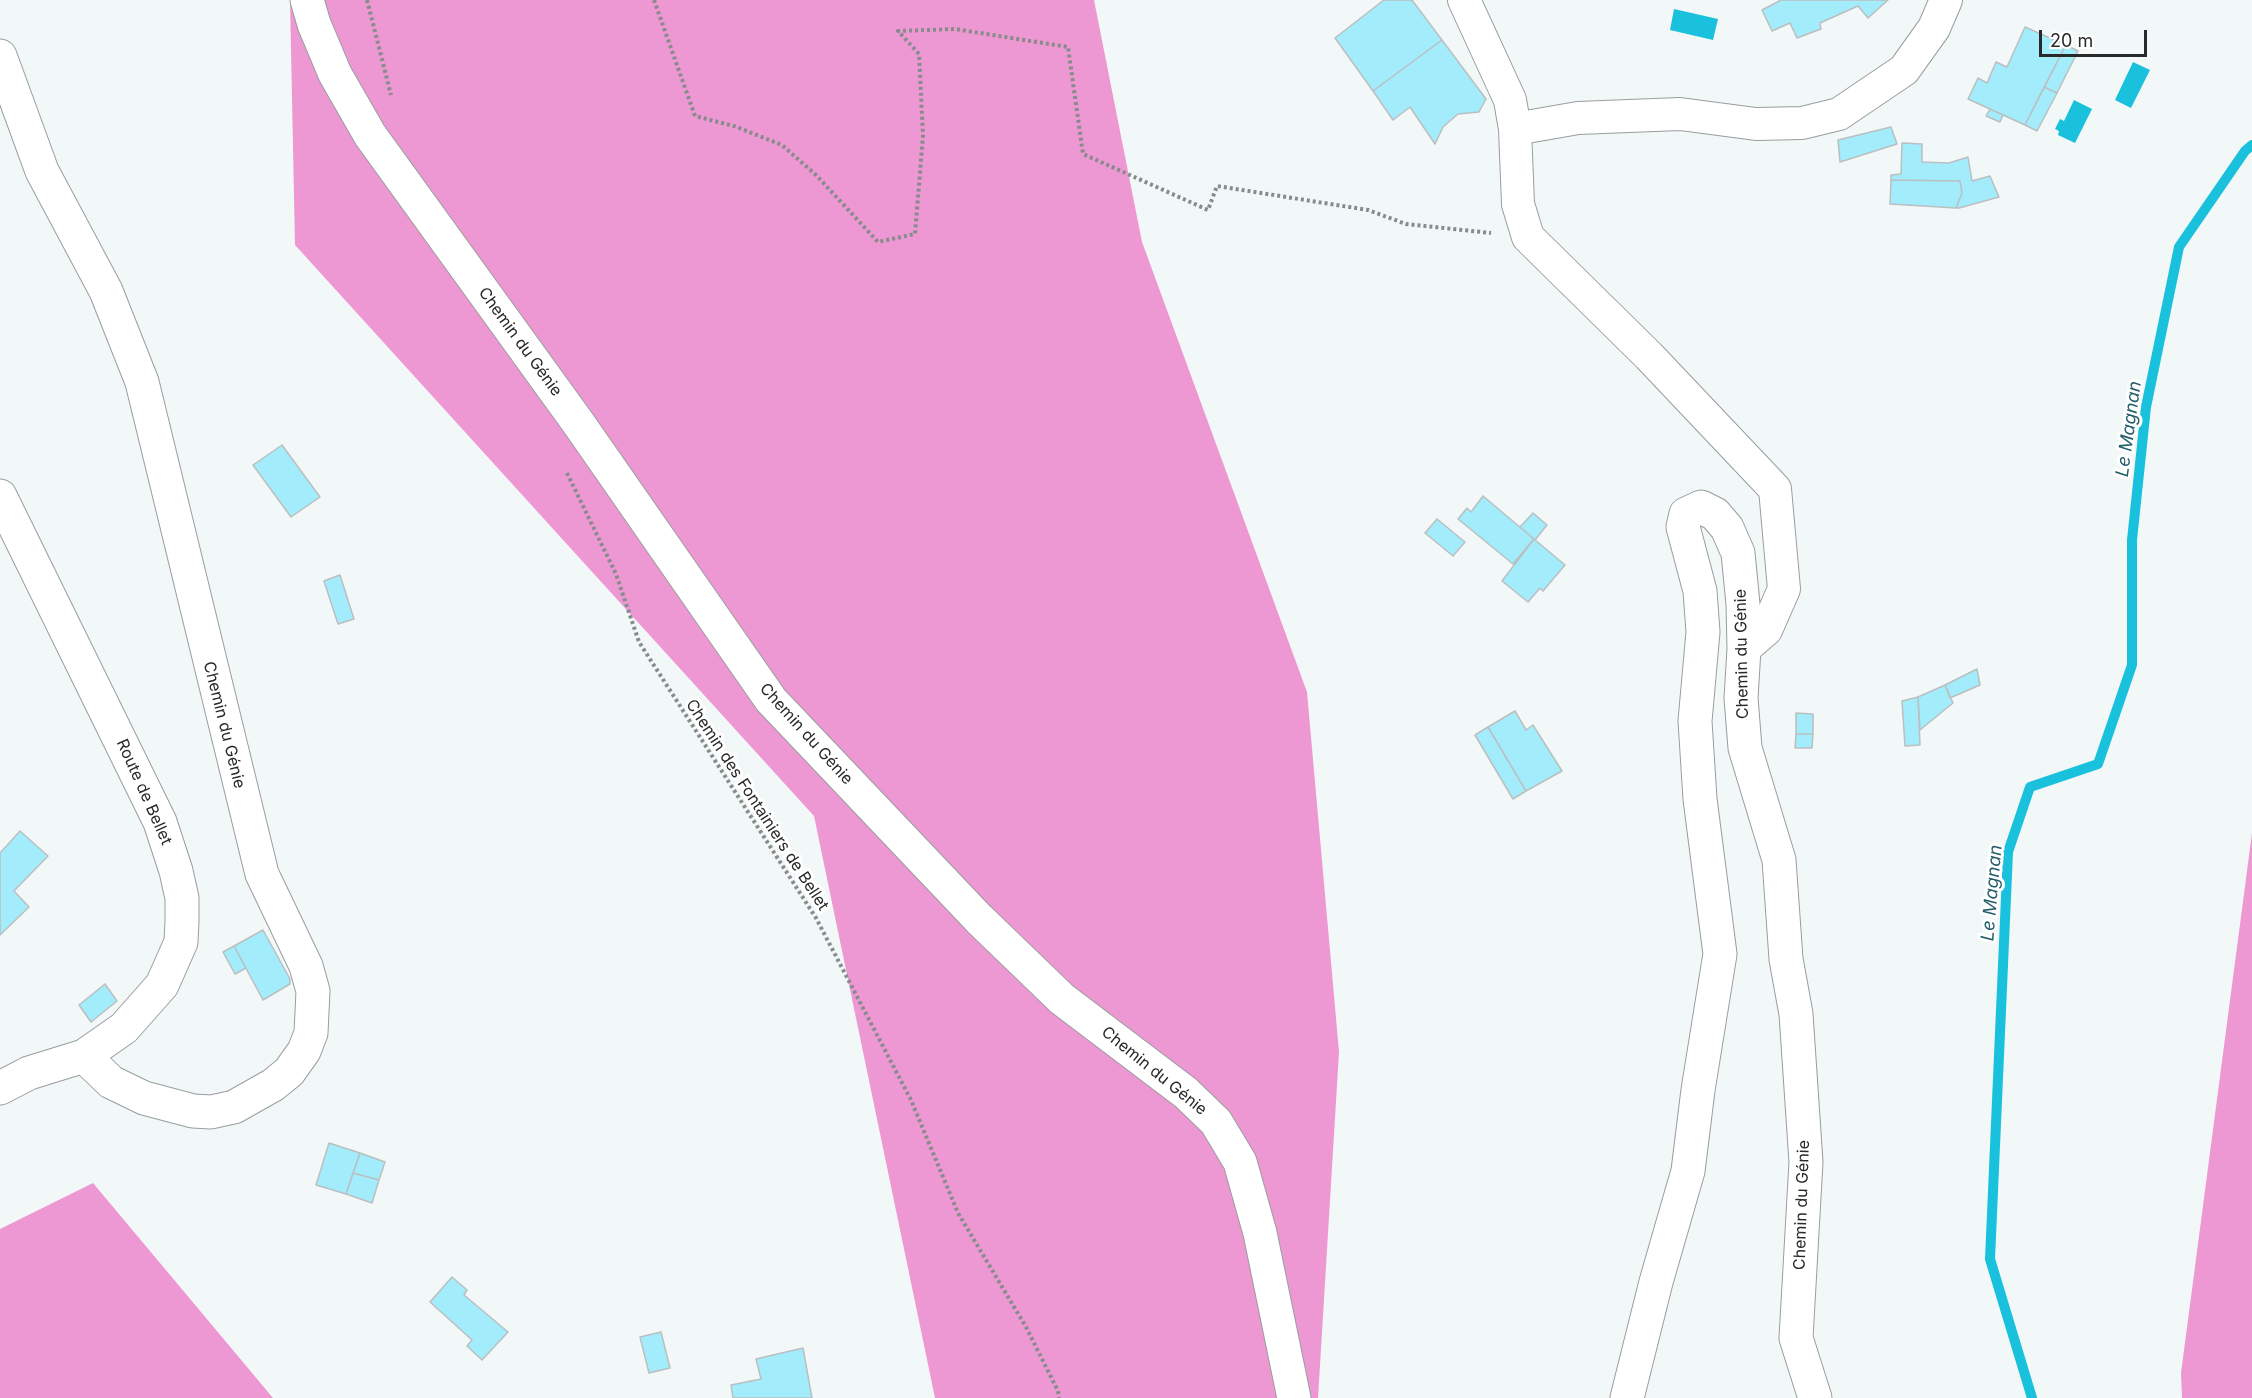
<!DOCTYPE html>
<html>
<head>
<meta charset="utf-8">
<style>
  body { margin:0 }
  #map { position:relative; width:2252px; height:1398px; overflow:hidden; background:#f2f7f8; font-family:Inter,sans-serif }
  canvas { display:block }
  .scale { position:absolute; left:2039px; top:30px; width:108px; height:27px; box-sizing:border-box; border:3px solid #282a2a; border-top:0; padding-left:8px; font-size:18px; line-height:21px; white-space:nowrap; color:#282a2a; -webkit-text-stroke:4px #fff; paint-order:stroke }
</style>
</head>
<body>
<div id="map">
<canvas width="2252" height="1398"></canvas>
<div class="scale">20 m</div>
</div>
<script>
const ctx = document.querySelector('canvas').getContext('2d');
ctx.lineJoin = 'round';
function paint(path, color) {
  ctx.fillStyle = color;
  ctx.fill(path, 'evenodd');
}
function poly(rows) {
  const path = new Path2D();
  for (const r of rows) {
    path.moveTo(r[0], r[1]);
    for (let i = 2; i < r.length; i += 2) path.lineTo(r[i], r[i + 1]);
  }
  return path;
}
function stroke(path, color, width, dash) {
  ctx.strokeStyle = color;
  ctx.lineWidth = width;
  ctx.lineCap = dash ? 'butt' : 'round';
  ctx.setLineDash(dash || []);
  ctx.stroke(path);
}
function label(font, color, halo, rows, align = 'center') {
  ctx.font = font + ' Inter,sans-serif';
  ctx.lineWidth = 6;
  ctx.setLineDash([]);
  ctx.textBaseline = 'middle';
  ctx.strokeStyle = halo;
  ctx.fillStyle = color;
  for (const [text, x, y, turn = 0] of rows) {
    ctx.save();
    ctx.translate(x, y);
    ctx.rotate((+turn || 0) * Math.PI / 180);
    ctx.textAlign = isNaN(turn) ? turn : align;
    if (halo) ctx.strokeText(text, 0, 0);
    ctx.fillText(text, 0, 0);
    ctx.restore();
  }
}
const forest = poly([
  [290,0,1094,0,1142,242,1307,692,1339,1052,1318,1398,935,1398,814,816,295,245],
  [2252,833,2252,1398,2182,1398,2181,1373],
  [93,1183,273,1398,0,1398,0,1229]
]);
const water = poly([
  [1674,9,1718,19,1713,40,1670,30],
  [2133,62,2150,70,2131,108,2115,100],
  [2074,100,2092,109,2075,143,2058,135,2059,131,2055,129,2060,119,2064,121]
]);
const stream = poly([
  [2032,1398,1990,1259,2008,852,2030,787,2098,764,2132,665,2132,540,2146,407,2179,247,2245,151,2252,145]
]);
const building = poly([
  [1384,0,1412,0,1442,40,1373,91,1335,38,1384,0],
  [1781,0,1888,0,1868,18,1858,6,1820,23,1821,29,1797,38,1790,23,1772,31,1762,10,1781,0],
  [2025,27,2066,45,2025,125,1968,99,1978,78,1987,83,1996,62,2007,67,2025,27],
  [1442,40,1486,99,1479,112,1458,114,1443,127,1435,144,1410,107,1393,120,1373,91,1442,40],
  [2066,45,2078,51,2057,93,2044,87,2066,45],
  [2044,87,2057,93,2037,131,2025,125,2044,87],
  [1990,109,2003,115,2000,122,1986,116,1990,109],
  [1891,127,1897,144,1840,162,1838,140,1891,127],
  [1902,143,1922,144,1922,162,1949,163,1968,157,1972,181,1990,176,1999,197,1959,208,1956,208,1962,193,1960,181,1891,180,1891,175,1901,174,1902,143],
  [1891,180,1960,181,1962,193,1956,208,1890,204,1891,180],
  [282,445,320,497,291,517,253,465,282,445],
  [1483,496,1534,539,1513,564,1458,519,1467,508,1471,512,1483,496],
  [1533,513,1547,525,1535,540,1520,527,1533,513],
  [1437,519,1465,542,1453,556,1425,533,1437,519],
  [1534,539,1565,565,1543,591,1540,588,1528,602,1502,581,1534,539],
  [340,575,354,619,338,624,324,581,340,575],
  [1977,669,1980,685,1950,698,1945,685,1977,669],
  [1945,685,1953,703,1920,730,1918,697,1945,685],
  [1918,697,1920,745,1905,746,1902,701,1918,697],
  [1515,711,1526,730,1533,725,1562,771,1526,791,1488,727,1515,711],
  [1796,713,1813,714,1813,734,1796,734,1796,713],
  [1488,727,1526,791,1513,799,1475,735,1488,727],
  [1796,734,1813,734,1812,748,1795,748,1796,734],
  [20,831,48,856,14,891,29,907,0,935,0,853,20,831],
  [263,930,290,979,290,984,263,1000,234,946,263,930],
  [234,946,246,968,235,974,223,952,234,946],
  [105,984,117,1001,91,1022,79,1005,105,984],
  [329,1143,360,1153,346,1194,316,1185,329,1143],
  [360,1153,385,1162,379,1180,353,1173,360,1153],
  [353,1173,379,1180,372,1203,346,1194,353,1173],
  [452,1277,467,1290,464,1295,508,1332,482,1360,467,1346,472,1340,430,1302,452,1277],
  [661,1332,670,1368,649,1373,640,1337,661,1332],
  [803,1348,812,1398,733,1398,731,1385,761,1379,756,1359,803,1348]
]);
const path = poly([
  [367,0,391,95],
  [654,0,695,116,734,126,782,145,816,175,878,242,915,234,923,136,919,54,898,31,955,29,1068,47,1083,154,1208,210,1217,186,1368,210,1406,224,1491,233],
  [567,473,616,574,639,642,816,918,911,1100,958,1213,1026,1327,1058,1391,1059,1398]
]);
const minor = poly([
  [1464,0,1510,100,1515,129,1518,204,1528,237,1649,356,1775,489,1784,589,1766,630,1744,649],
  [1515,129,1578,118,1680,114,1756,124,1802,123,1839,114,1904,70,1934,28,1946,0]
]);
const tertiary = poly([
  [307,0,314,24,335,74,370,135,579,424,771,700,979,919,1062,999,1186,1093,1216,1122,1240,1162,1260,1233,1294,1398],
  [0,56,42,171,106,291,142,382,262,874,306,966,313,991,311,1033,304,1051,289,1072,273,1085,234,1107,211,1112,193,1111,144,1098,111,1082,84,1056],
  [1627,1398,1656,1282,1688,1171,1698,1090,1720,954,1700,799,1695,721,1703,632,1700,591,1683,527,1686,514,1701,507,1715,514,1727,528,1738,553,1743,604,1744,649,1741,698,1745,748,1779,860,1786,959,1796,1014,1806,1162,1796,1338,1815,1398]
]);
const secondary = poly([
  [0,496,160,822,176,871,182,898,182,921,181,942,162,985,124,1028,84,1056,29,1073,0,1088]
]);
const streetNames = [
  ["Chemin du Génie",520,342,54],
  ["Chemin du Génie",1742,654,-91],
  ["Chemin du Génie",224,725,76],
  ["Chemin du Génie",806,734,48],
  ["Route de Bellet",144,792,66],
  ["Chemin des Fontainiers de Bellet",757,805,57],
  ["Chemin du Génie",1154,1071,39],
  ["Chemin du Génie",1802,1205,-88]
];
const waterNames = [
  ["Le Magnan",2129,429,-82],
  ["Le Magnan",1992,893,-85]
];
paint(forest, '#ee98d3');
paint(water, '#19c1dc');
stroke(stream, '#19c1dc', 10);
paint(building, '#a2ecfc');
stroke(building, '#bbbfc0', 1.5);
stroke(minor, '#999d9e', 34);
stroke(tertiary, '#999d9e', 35);
stroke(secondary, '#999d9e', 35);
stroke(path, '#878b8b', 4, [3, 3]);
stroke(minor, '#fff', 32);
stroke(tertiary, '#fff', 33);
stroke(secondary, '#fff', 33);
label('16px', '#282a2a', '#fff', streetNames);
label('italic 18px', '#235e6a', '#fff', waterNames);
</script>
</body>
</html>
